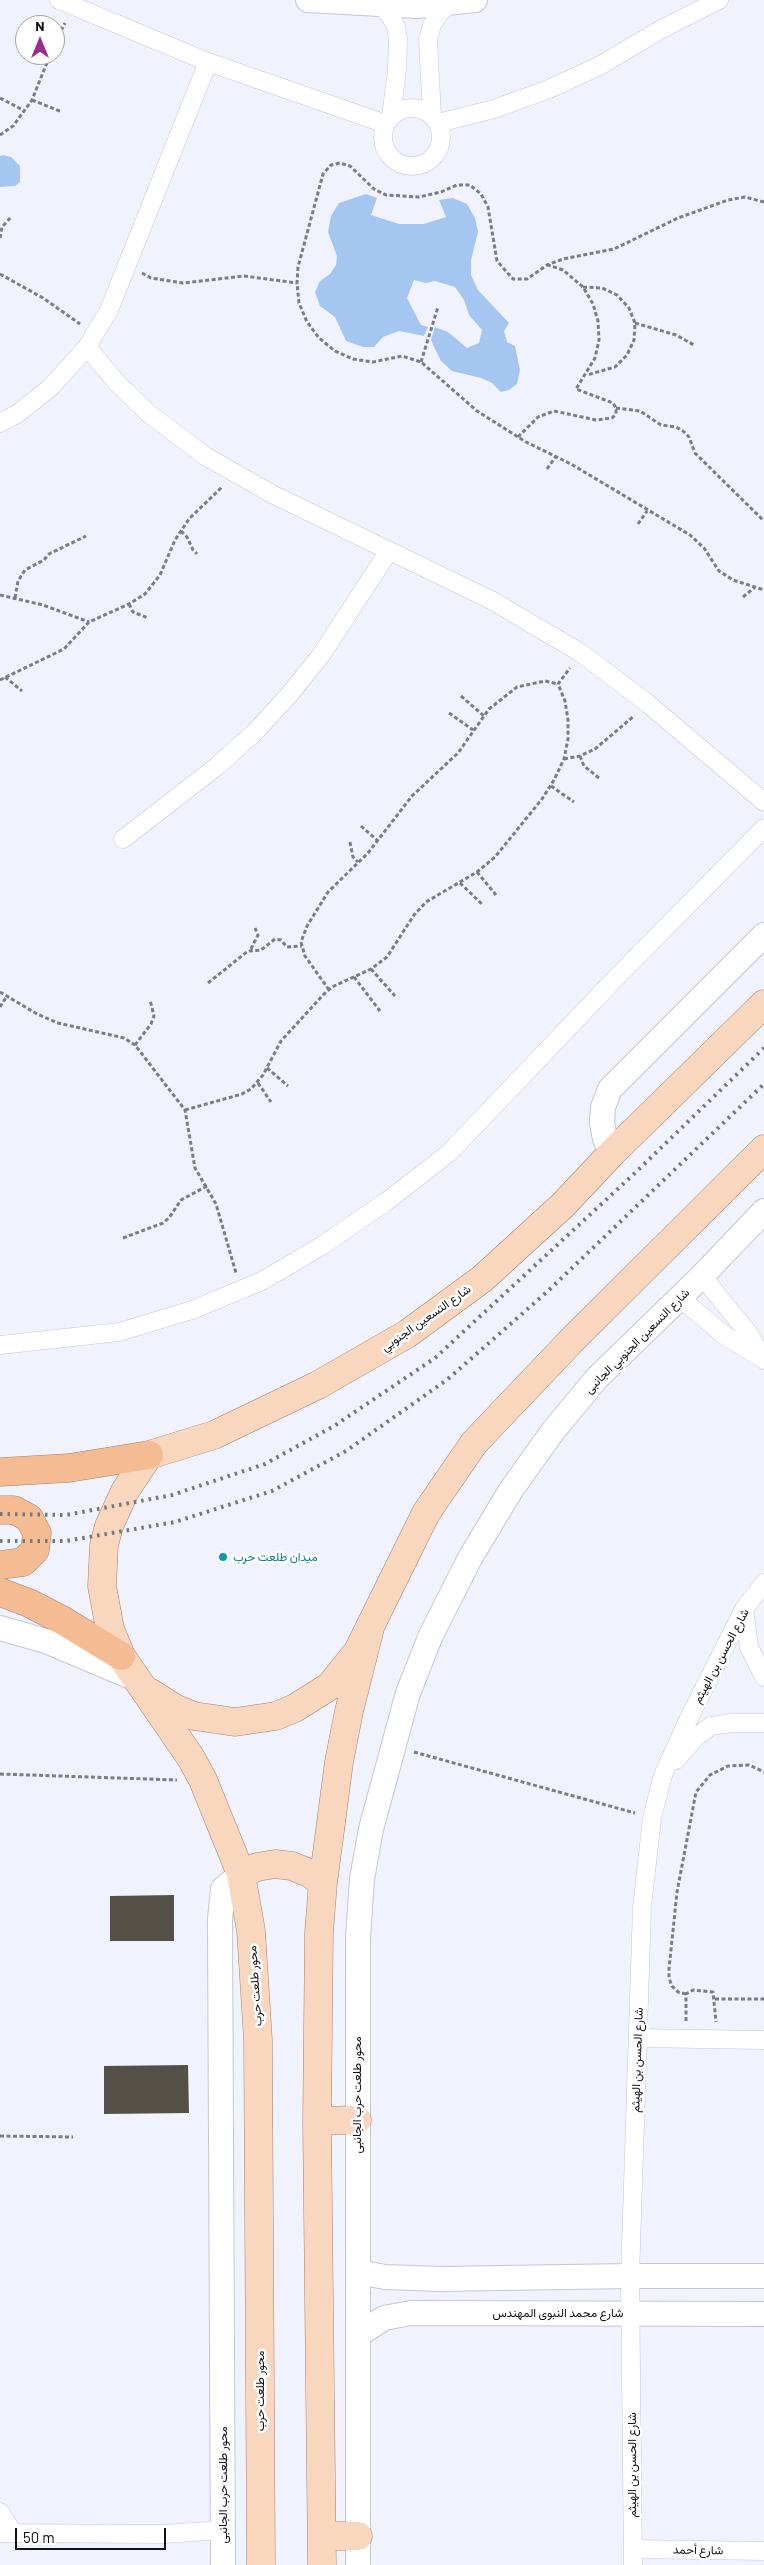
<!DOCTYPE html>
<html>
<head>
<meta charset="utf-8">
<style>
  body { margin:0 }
  #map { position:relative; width:764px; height:2565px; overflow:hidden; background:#f0f3fe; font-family:Barlow,sans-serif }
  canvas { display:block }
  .north { position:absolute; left:15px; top:15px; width:50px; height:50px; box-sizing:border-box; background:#fff; border:1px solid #9fa0a1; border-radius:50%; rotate:0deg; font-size:14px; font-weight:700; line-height:20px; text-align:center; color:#101115 }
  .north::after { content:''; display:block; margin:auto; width:18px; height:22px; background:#992d8f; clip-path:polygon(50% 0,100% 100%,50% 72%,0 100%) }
  .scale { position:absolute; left:15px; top:2528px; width:151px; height:22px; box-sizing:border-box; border:2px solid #101115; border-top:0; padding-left:6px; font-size:15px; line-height:18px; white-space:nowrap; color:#101115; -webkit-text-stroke:4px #fff; paint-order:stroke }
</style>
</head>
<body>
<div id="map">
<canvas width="764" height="2565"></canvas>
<div class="north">N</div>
<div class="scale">50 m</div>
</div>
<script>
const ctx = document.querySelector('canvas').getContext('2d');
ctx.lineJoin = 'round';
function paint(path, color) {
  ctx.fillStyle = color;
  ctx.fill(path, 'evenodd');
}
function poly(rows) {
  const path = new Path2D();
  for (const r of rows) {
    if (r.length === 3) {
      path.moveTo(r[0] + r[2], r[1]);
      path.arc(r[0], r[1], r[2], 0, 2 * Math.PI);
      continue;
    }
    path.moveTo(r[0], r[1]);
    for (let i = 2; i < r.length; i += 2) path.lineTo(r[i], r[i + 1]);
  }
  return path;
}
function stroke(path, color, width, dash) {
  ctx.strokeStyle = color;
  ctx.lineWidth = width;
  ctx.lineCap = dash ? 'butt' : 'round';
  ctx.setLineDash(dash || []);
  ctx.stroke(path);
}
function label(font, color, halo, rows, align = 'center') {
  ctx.font = font + ' Barlow,Vazirmatn,sans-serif';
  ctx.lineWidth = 5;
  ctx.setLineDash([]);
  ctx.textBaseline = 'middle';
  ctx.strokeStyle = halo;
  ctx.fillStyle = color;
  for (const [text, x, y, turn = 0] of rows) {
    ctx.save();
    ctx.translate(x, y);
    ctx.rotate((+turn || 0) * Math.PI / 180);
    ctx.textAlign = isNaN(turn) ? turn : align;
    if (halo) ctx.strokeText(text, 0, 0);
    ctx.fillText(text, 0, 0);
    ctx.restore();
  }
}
const water = poly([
  [3,155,11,157,20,166,20,182,15,186,0,187,0,156],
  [366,194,377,198,371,215,399,224,424,224,446,217,439,200,453,198,467,204,475,218,478,232,471,260,471,275,478,290,509,323,504,331,507,342,515,346,520,370,517,384,509,390,501,392,492,383,481,378,452,371,441,361,435,349,431,340,435,327,448,332,467,348,479,343,482,330,469,315,464,300,455,287,435,281,426,283,414,280,407,298,421,325,428,327,424,336,399,331,383,337,374,347,363,347,346,341,335,317,320,306,315,292,320,281,330,274,336,265,337,256,328,232,331,216,339,203]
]);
const building = poly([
  [174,1895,174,1941,110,1941,110,1896],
  [188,2065,189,2113,104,2114,104,2066]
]);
const path = poly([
  [55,42,65,23],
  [0,98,25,111],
  [32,100,62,112],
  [0,135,13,126,32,100,50,55],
  [764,202,745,197,728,200,678,218,614,249,563,259,547,265,527,279,513,279,497,261,488,207,481,194,470,185,457,185,441,192,419,197,386,195,374,189,350,166,340,163,331,165,323,174,298,267,297,283,299,303,307,322,319,338,335,351,353,359,373,362,402,356,421,362,477,411,526,442,571,464,690,535,704,548,719,571,733,580,764,590],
  [0,238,2,227,12,216],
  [142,273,151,278,183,283,244,276,297,283],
  [0,274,43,298,80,324],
  [583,287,602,288,617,295,629,308,635,323,634,340,627,355,615,367,587,375],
  [635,323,676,335,694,345],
  [421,362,438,307],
  [616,408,640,411,661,425,676,427,683,431,689,437,695,453,764,521],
  [518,437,538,417,554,411,596,420,612,418,616,414,616,408,613,403,576,389,595,358,599,340,598,321,593,304,583,287,563,270,548,265],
  [547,469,556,456],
  [638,524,647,511],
  [181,531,187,537,193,550,197,554],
  [0,595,43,605,89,622],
  [743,597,754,588],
  [15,598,18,581,25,570,44,560,49,554,86,536],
  [129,604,133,612,148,618],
  [5,677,22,691],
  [0,680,64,649,89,622,129,604,145,594,160,575,175,540,189,519,222,487],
  [461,696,484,716],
  [449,713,473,730],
  [580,756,584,766,599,778],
  [564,759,580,756,595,749,634,716],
  [551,786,574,802],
  [361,826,378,841],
  [350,842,353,857,358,862],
  [477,872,496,895],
  [460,883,483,905],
  [251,949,258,935,255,928],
  [371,969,395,996],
  [354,977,380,1011],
  [208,983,248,951,261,950,275,939,281,940,287,947,302,946],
  [329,990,305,956,301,942,307,926,328,892,368,853,412,796,458,753,489,709,517,687,545,681,558,684],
  [0,992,37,1014,58,1023,124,1038,135,1045,185,1110,195,1168,216,1204,236,1273],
  [0,1007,7,996],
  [135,1045,151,1024,154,1016,150,1000],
  [267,1068,288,1086],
  [258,1083,271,1102],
  [185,1110,242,1094,251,1089,263,1075,281,1041,324,994,332,987,371,969,387,957,414,915,426,902,477,872,495,857,542,799,554,780,564,759,568,739,568,720,565,701,558,684,570,668],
  [123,1238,163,1223,169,1218,181,1200,207,1186],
  [414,1752,635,1813],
  [0,1774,177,1780],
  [686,1994,678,1992,672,1986,669,1978,669,1969,677,1892,696,1792,710,1775,728,1766,749,1765,764,1772],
  [715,1999,764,1999],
  [686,2021,686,1994,693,1990,713,1992,716,2022],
  [0,2136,73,2137]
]);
const street = poly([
  [59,0,208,62,386,124],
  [380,5,390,15,396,27,398,40,397,70,391,117],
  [412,137,29],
  [432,116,428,39,432,25,439,13,450,4],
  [438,123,494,109,549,89,601,65,658,31,719,0],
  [87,347,117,383,148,413,205,456,274,495,491,600,581,653,647,703,764,802],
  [0,423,17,414,50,388,87,347,109,310,208,62],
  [123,839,216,767,254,733,289,695,321,655,389,551],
  [702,1276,749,1334,764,1360],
  [679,1297,724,1335,761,1358],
  [0,1345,119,1332,192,1310,262,1281,323,1245,387,1201,449,1153,611,983,764,828],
  [744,1609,749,1647,764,1677],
  [676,1760,696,1737,711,1726,732,1723,764,1723],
  [638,2038,764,2040],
  [0,2512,13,2533],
  [0,2533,163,2534,223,2530],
  [633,2549,764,2551],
  [633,2565,630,2276,642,1907,652,1818,663,1775,690,1716,744,1609,764,1583]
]);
const secondary = poly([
  [308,0,416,6,475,0],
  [612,1153,605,1139,602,1123,603,1107,610,1089,764,935],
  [0,1628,46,1641,136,1679],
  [358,2272,385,2277,440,2279,630,2276,764,2276],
  [358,2335,384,2318,411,2313,764,2314],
  [223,2565,220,1919,223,1889,241,1874],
  [358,2565,358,1938,362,1879,371,1829,408,1693,431,1635,470,1558,511,1490,553,1431,597,1378,702,1276,764,1211]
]);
const primary = poly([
  [151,1693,174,1708,194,1716,235,1722,276,1716,295,1708,330,1686,358,1651,426,1513,474,1443,572,1340,764,1149],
  [241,1874,257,1867,275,1864,292,1866,309,1873,323,1883],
  [317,2121,357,2120],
  [322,2536,358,2536],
  [261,2565,258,2040,251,1931,241,1874,203,1780,191,1758,121,1656,110,1629,102,1586,104,1545,109,1526,125,1491,149,1455,214,1435,318,1385,407,1334,482,1279,563,1205,612,1153,764,1004],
  [322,2565,317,2121,319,1932,323,1883,339,1762,349,1711,370,1628]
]);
const highway = poly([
  [0,1472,69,1468,149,1455],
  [0,1510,14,1510,29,1518,37,1533,35,1550,23,1562,0,1565],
  [0,1592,29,1603,62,1620,121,1656]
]);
const rail = poly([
  [0,1514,66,1515,172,1495,265,1464,334,1426,435,1358,635,1173,764,1048],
  [0,1541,66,1541,175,1522,272,1491,346,1451,448,1379,548,1291,764,1084]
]);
const markers = [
  [223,1557,5,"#0f9aa8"]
];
const streetNames = [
  ["شارع التسعين الجنوبي",426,1318,-35],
  ["شارع التسعين الجنوبي الجانبى",637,1341,-45],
  ["شارع الحسن بن الهيثم",721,1656,-62],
  ["محور طلعت حرب",255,1986,-94],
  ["شارع الحسن بن الهيثم",637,2060,-88],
  ["محور طلعت حرب الجانبى",357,2095,-90],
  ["شارع محمد النبوى المهندس",558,2313],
  ["محور طلعت حرب",260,2391,-90],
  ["شارع الحسن بن الهيثم",632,2465,-90],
  ["محور طلعت حرب الجانبى",223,2485,-90],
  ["شارع أحمد",698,2550,1]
];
const cultureNames = [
  ["ميدان طلعت حرب",233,1557]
];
paint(water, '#a4c6f0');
paint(building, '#544f47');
stroke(street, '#c4c7d1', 19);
stroke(secondary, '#c4c7d1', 26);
stroke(primary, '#a58067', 29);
stroke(highway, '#a58067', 29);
stroke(path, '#7b7d84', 3, [4, 2.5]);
stroke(street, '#fff', 18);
stroke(secondary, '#fff', 24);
stroke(primary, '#f9d7be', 28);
stroke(highway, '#f5bc93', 28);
stroke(rail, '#74767d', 4, [2.5, 5]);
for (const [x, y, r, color] of markers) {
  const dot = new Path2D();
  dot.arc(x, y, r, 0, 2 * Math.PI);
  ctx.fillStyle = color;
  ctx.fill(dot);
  stroke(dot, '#fff', 2);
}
label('12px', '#101115', '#fff', streetNames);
label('12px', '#0d838f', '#fff', cultureNames, 'left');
</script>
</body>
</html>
